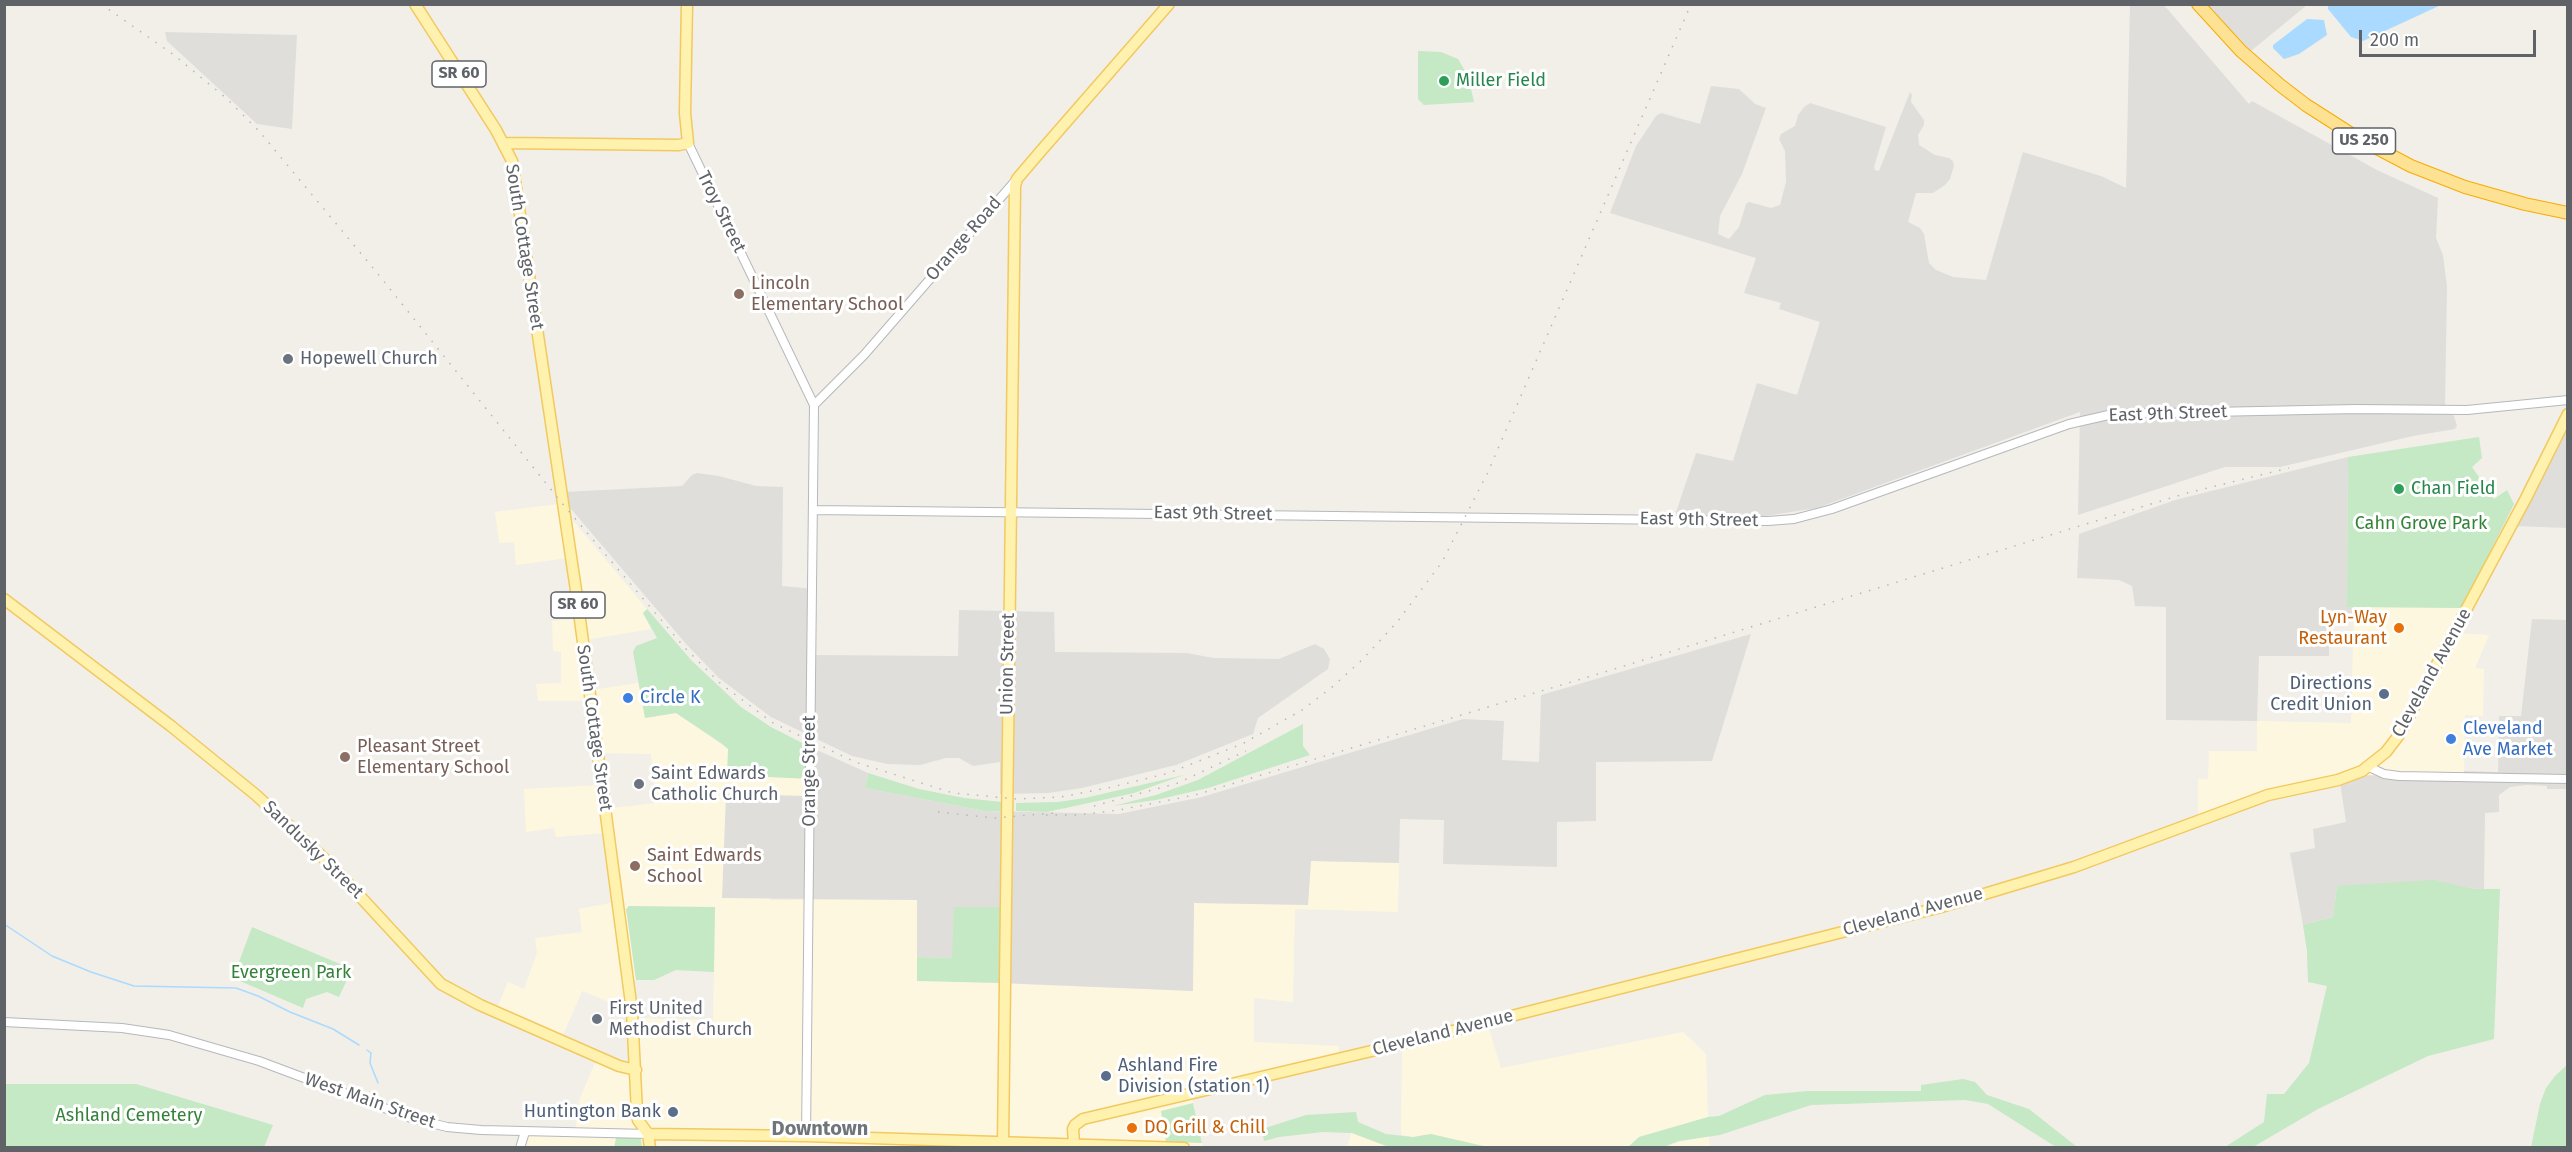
<!DOCTYPE html>
<html>
<head>
<meta charset="utf-8">
<style>
  body { margin:0 }
  #map { position:relative; width:2572px; height:1152px; overflow:hidden; background:#f1efe8; font-family:"Fira Sans",sans-serif }
  canvas { display:block }
  .frame { position:absolute; inset:0; border:6px solid #5f6368; pointer-events:none }
  .scale { position:absolute; left:2359px; top:30px; width:177px; height:27px; box-sizing:border-box; border:3px solid #5f6368; border-top:0; padding-left:8px; font-size:18px; line-height:21px; white-space:nowrap; color:#5f6368; -webkit-text-stroke:4px #fff; paint-order:stroke }
</style>
</head>
<body>
<div id="map">
<canvas width="2572" height="1152"></canvas>
<div class="frame"></div>
<div class="scale">200 m</div>
</div>
<script>
const ctx = document.querySelector('canvas').getContext('2d');
ctx.lineJoin = 'round';
function paint(path, color) {
  ctx.fillStyle = color;
  ctx.fill(path, 'evenodd');
}
function poly(rows) {
  const path = new Path2D();
  for (const r of rows) {
    path.moveTo(r[0], r[1]);
    for (let i = 2; i < r.length; i += 2) path.lineTo(r[i], r[i + 1]);
  }
  return path;
}
function stroke(path, color, width, dash) {
  ctx.strokeStyle = color;
  ctx.lineWidth = width;
  ctx.lineCap = dash ? 'butt' : 'round';
  ctx.setLineDash(dash || []);
  ctx.stroke(path);
}
function label(font, color, halo, rows, align = 'center') {
  ctx.font = font + ' "Fira Sans",sans-serif';
  ctx.lineWidth = 6;
  ctx.setLineDash([]);
  ctx.textBaseline = 'middle';
  ctx.strokeStyle = halo;
  ctx.fillStyle = color;
  for (const [text, x, y, turn = 0] of rows) {
    ctx.save();
    ctx.translate(x, y);
    ctx.rotate((+turn || 0) * Math.PI / 180);
    ctx.textAlign = isNaN(turn) ? turn : align;
    if (halo) ctx.strokeText(text, 0, 0);
    ctx.fillText(text, 0, 0);
    ctx.restore();
  }
}
const commercial = poly([
  [559,504,647,609,643,614,651,629,585,640,592,690,638,683,645,718,676,713,728,749,809,779,809,796,770,900,918,900,917,980,1193,991,1194,903,1308,905,1311,861,1399,863,1398,912,1295,909,1293,1002,1254,998,1254,1042,1339,1046,1339,1062,1192,1098,1203,1147,518,1147,529,1129,575,1130,580,1098,597,1058,637,1074,636,1018,713,1020,715,907,627,909,636,980,627,981,632,1011,582,991,560,1042,495,1013,508,982,524,989,537,953,535,938,582,932,579,909,615,902,605,833,556,837,554,828,526,832,524,789,600,785,603,809,656,803,651,754,595,753,588,701,538,701,536,684,561,683,561,652,553,651,552,621,576,619,568,558,516,565,514,542,499,543,495,512],
  [2354,607,2462,608,2458,633,2489,635,2475,668,2484,669,2483,716,2465,715,2464,778,2362,775,2290,792,2198,825,2198,779,2208,779,2209,751,2257,751,2257,721,2351,723],
  [1488,1026,1501,1068,1683,1032,1706,1054,1708,1117,1639,1137,1628,1147,1488,1148,1431,1134,1413,1137,1401,1135,1402,1048],
  [1351,1133,1389,1147,1347,1148],
  [1709,1136,1710,1147,1664,1148,1679,1142]
]);
const industrial = poly([
  [2130,5,2164,5,2249,104,2252,101,2377,170,2438,198,2436,238,2443,255,2447,287,2445,404,2454,416,2457,426,2455,429,2413,436,2280,467,2225,467,2078,515,2080,412,1817,508,1765,516,1675,515,1696,453,1733,461,1757,383,1797,395,1820,322,1779,309,1781,303,1744,293,1756,258,1610,213,1636,146,1656,116,1661,113,1700,124,1711,86,1739,89,1755,104,1766,108,1742,174,1720,216,1718,234,1729,239,1739,227,1746,204,1749,202,1771,208,1780,205,1786,182,1785,151,1779,139,1781,134,1795,126,1798,115,1804,107,1810,103,1886,127,1874,167,1875,170,1879,171,1910,92,1912,95,1911,102,1924,120,1924,125,1918,135,1919,145,1935,155,1949,158,1953,161,1954,166,1950,179,1945,185,1933,193,1916,193,1908,222,1920,228,1924,234,1929,263,1936,270,1953,277,1986,280,2023,152,2101,176,2126,188],
  [2206,5,2307,5,2251,51],
  [165,32,297,35,292,129,257,124,167,41],
  [2567,422,2567,528,2515,526],
  [2348,457,2347,607,2354,607,2354,613,2329,614,2329,656,2259,656,2257,721,2166,720,2166,607,2135,606,2132,586,2119,580,2077,578,2079,534,2175,500],
  [697,473,719,476,756,486,783,487,782,586,815,589,815,655,958,656,959,610,1054,612,1055,652,1187,653,1213,658,1279,659,1315,644,1324,649,1330,659,1328,669,1258,718,1253,734,1176,765,1082,788,1048,793,1000,794,1000,762,973,766,959,758,946,758,920,765,887,764,852,756,771,717,719,678,687,645,566,503,564,492,682,486,692,475],
  [2532,619,2567,620,2567,789,2547,789,2547,786,2527,785,2510,787,2499,795,2499,812,2485,813,2484,889,2337,887,2333,917,2303,925,2290,853,2315,848,2313,829,2346,822,2340,782,2362,775,2464,778,2464,771,2498,772,2499,716,2521,716],
  [1751,634,1712,761,1596,762,1596,821,1557,822,1557,867,1443,864,1444,820,1400,819,1399,863,1311,861,1308,905,1194,903,1193,991,1001,983,952,958,917,957,917,900,722,898,726,794,808,796,808,746,868,773,865,788,985,811,1119,814,1202,797,1463,719,1504,721,1502,760,1539,762,1541,695]
]);
const green = poly([
  [1418,51,1441,52,1458,59,1468,76,1474,102,1424,105,1418,99],
  [2479,437,2482,458,2472,467,2494,499,2507,490,2514,504,2462,608,2347,607,2348,457],
  [647,609,692,661,741,707,771,727,808,746,809,779,727,775,728,749,721,743,676,713,645,718,633,652,636,646,657,638,643,613],
  [1303,724,1303,746,1310,755,1208,788,1156,800,1113,806,1156,795,1198,780],
  [868,773,919,789,964,798,1002,802,1002,811,985,811,865,788],
  [1184,775,1134,793,1084,804,1047,812,1016,811,1016,803,1058,802,1085,798],
  [2434,880,2473,889,2500,889,2494,1039,2428,1056,2318,1109,2253,1147,2225,1147,2264,1122,2267,1094,2284,1094,2309,1063,2327,986,2308,982,2307,951,2303,925,2333,917,2337,886],
  [629,906,715,907,714,972,676,970,654,980,636,980,626,909],
  [954,907,1003,907,1001,983,917,981,917,957,952,958],
  [252,927,352,969,339,997,327,992,306,999,303,1008,233,978],
  [2567,1065,2567,1147,2531,1147,2540,1104,2546,1088,2555,1076],
  [1963,1079,1975,1082,1987,1095,2029,1109,2077,1147,2056,1147,1988,1104,1965,1100,1811,1105,1720,1135,1679,1141,1663,1147,1628,1147,1639,1137,1708,1117,1719,1116,1765,1095,1808,1091,1921,1091,1921,1085],
  [5,1084,136,1084,273,1125,264,1147,5,1147],
  [1193,1103,1202,1143,1166,1142,1161,1111],
  [1356,1112,1358,1122,1386,1134,1413,1137,1431,1134,1488,1147,1389,1147,1352,1133,1323,1132,1279,1137,1264,1141,1262,1129,1306,1115],
  [617,1133,640,1134,642,1147,614,1148]
]);
const water = poly([
  [2328,5,2328,4,2441,5,2363,41,2351,37,2328,9],
  [2307,19,2324,20,2327,35,2299,54,2284,59,2273,48,2273,45]
]);
const stream = poly([
  [4,924,52,956,91,972,134,986,236,988,258,996,290,1012,333,1029,359,1045],
  [367,1050,371,1053,370,1063,378,1083]
]);
const minor = poly([
  [688,143,814,405,806,1136],
  [814,405,864,355,1016,180],
  [813,510,1768,521,1794,519,1832,509,2069,424,2113,414,2356,409,2467,410,2568,400],
  [2369,767,2384,774,2399,776,2568,779],
  [4,1022,122,1028,169,1035,259,1061,411,1118,447,1127,481,1130,648,1134],
  [520,1148,525,1132]
]);
const major = poly([
  [415,4,496,130,512,161,577,597,617,898,632,1011,637,1113,638,1120,648,1134,650,1148],
  [504,143,679,145,688,143,685,113,687,4],
  [4,599,171,726,256,795,332,866,441,984,480,1005,619,1066,636,1070],
  [648,1134,806,1136,1184,1148],
  [1003,1142,1015,186,1017,179,1040,152,1169,4],
  [1074,1144,1073,1129,1075,1125,1083,1119,1397,1045,1941,907,2074,867,2268,795,2338,780,2362,771,2386,752,2399,735,2526,498,2568,414]
]);
const highway = poly([
  [2198,4,2241,51,2280,85,2306,105,2356,137,2411,166,2465,187,2525,204,2568,213]
]);
const rail = poly([
  [101,4,174,55,226,98,259,131,378,274,561,502,685,648,721,684,773,723,855,762,953,793,1017,799,1061,797,1112,787,1169,773,1244,743,1302,710,1331,688,1362,660,1398,621,1442,562,1487,474,1691,4],
  [1094,806,1178,783,1246,751],
  [938,812,995,818,1053,813],
  [1046,815,1077,815,1119,810,1195,795,1598,674,2187,493,2289,468]
]);
const markers = [
  [1444,81,6,"#2e9e5b"],
  [739,294,6,"#8d6e63"],
  [288,359,6,"#6b7280"],
  [2399,489,6,"#2e9e5b"],
  [2399,628,6,"#e8710a"],
  [2384,694,6,"#5c6f8a"],
  [628,698,6,"#3f7fe0"],
  [2451,739,6,"#3f7fe0"],
  [345,757,6,"#8d6e63"],
  [639,784,6,"#6b7280"],
  [635,866,6,"#8d6e63"],
  [597,1019,6,"#6b7280"],
  [1106,1076,6,"#5c6f8a"],
  [673,1112,6,"#5c6f8a"],
  [1132,1128,6,"#e8710a"]
];
const shields = [
  [459,74,54],
  [2364,141,63],
  [578,605,54]
];
const shieldNames = [
  ["SR 60",459,74],
  ["US 250",2364,141],
  ["SR 60",578,605]
];
const leisureNames = [
  ["Miller Field",1456,81],
  ["Chan Field",2411,489]
];
const streetNames = [
  ["Troy Street",721,212,64],
  ["Orange Road",964,239,-49],
  ["South Cottage Street",524,247,81],
  ["East 9th Street",2168,414,-2],
  ["East 9th Street",1213,514,1],
  ["East 9th Street",1699,520,1],
  ["Union Street",1008,664,-89],
  ["Cleveland Avenue",2432,673,-61],
  ["South Cottage Street",594,728,82],
  ["Orange Street",810,771,-90],
  ["Sandusky Street",313,850,44],
  ["Cleveland Avenue",1913,912,-15],
  ["Cleveland Avenue",1443,1033,-14],
  ["West Main Street",370,1101,19]
];
const educationNames = [
  ["Lincoln",751,284],
  ["Elementary School",751,305],
  ["Pleasant Street",357,747],
  ["Elementary School",357,768],
  ["Saint Edwards",647,856],
  ["School",647,877]
];
const worshipNames = [
  ["Hopewell Church",300,359],
  ["Saint Edwards",651,774],
  ["Catholic Church",651,795],
  ["First United",609,1009],
  ["Methodist Church",609,1030]
];
const parkNames = [
  ["Cahn Grove Park",2421,524],
  ["Evergreen Park",291,973],
  ["Ashland Cemetery",129,1116]
];
const foodNames = [
  ["Lyn-Way",2387,618],
  ["Restaurant",2387,639],
  ["DQ Grill & Chill",1144,1128,"left"]
];
const serviceNames = [
  ["Directions",2372,684],
  ["Credit Union",2372,705],
  ["Ashland Fire",1118,1066,"left"],
  ["Division (station 1)",1118,1087,"left"],
  ["Huntington Bank",661,1112]
];
const shopNames = [
  ["Circle K",640,698],
  ["Cleveland",2463,729],
  ["Ave Market",2463,750]
];
const neighbourhoodNames = [
  ["Downtown",820,1129]
];
paint(commercial, '#fef7e0');
paint(industrial, '#e0deda');
paint(green, '#c5e8c5');
paint(water, '#aadaff');
stroke(stream, '#aadaff', 1.5);
stroke(minor, '#b5b8bc', 10);
stroke(major, '#f2c960', 13);
stroke(highway, '#f9ab00', 14);
stroke(minor, '#fff', 8);
stroke(major, '#fff2af', 10);
stroke(highway, '#fde293', 12);
stroke(rail, '#b6b7b8', 1.5, [1.5, 8]);
for (const [x, y, r, color] of markers) {
  const dot = new Path2D();
  dot.arc(x, y, r, 0, 2 * Math.PI);
  ctx.fillStyle = color;
  ctx.fill(dot);
  stroke(dot, '#fff', 2);
}
for (const [x, y, w] of shields) {
  const box = new Path2D();
  box.roundRect(x - w / 2, y - 13, w, 26, 4.5);
  ctx.fillStyle = '#fff';
  ctx.fill(box);
  stroke(box, '#5f6368', 1.5);
}
label('bold 16px', '#5f6368', null, shieldNames);
label('18px', '#27864d', '#fff', leisureNames, 'left');
label('18px', '#5f6368', '#fff', streetNames);
label('18px', '#785e54', '#fff', educationNames, 'left');
label('18px', '#5b616d', '#fff', worshipNames, 'left');
label('18px', '#348238', '#fff', parkNames);
label('18px', '#c56008', '#fff', foodNames, 'right');
label('18px', '#4e5e75', '#fff', serviceNames, 'right');
label('18px', '#366cbe', '#fff', shopNames, 'left');
label('bold 20px', '#70757a', '#fff', neighbourhoodNames);
</script>
</body>
</html>
